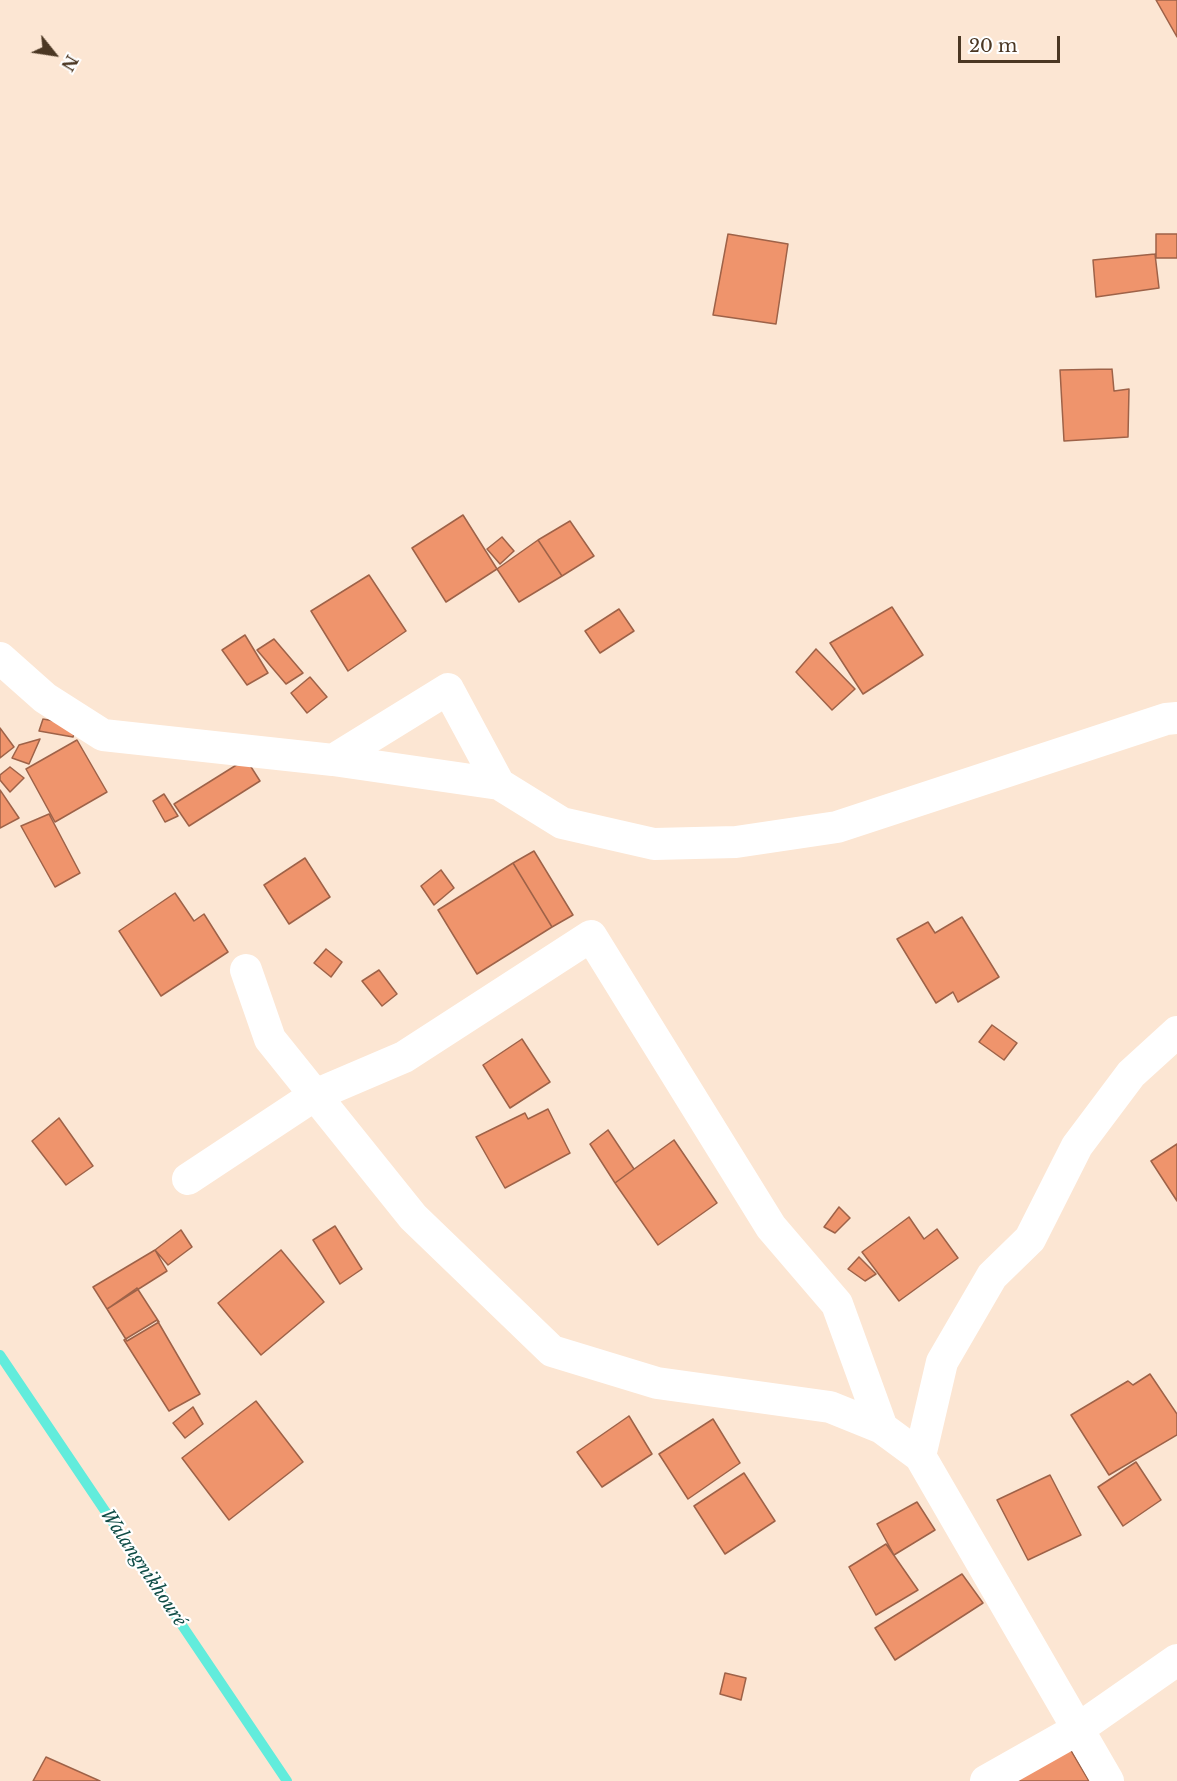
<!DOCTYPE html>
<html>
<head>
<meta charset="utf-8">
<style>
  body { margin:0 }
  #map { position:relative; width:1177px; height:1781px; overflow:hidden; background:#fce6d3; font-family:"Libre Baskerville",serif }
  canvas { display:block }
  .north { position:absolute; left:24px; top:24px; width:60px; height:60px; -webkit-text-stroke:4px #fff; paint-order:stroke; rotate:120deg; font-size:16px; font-weight:700; line-height:24px; text-align:center; color:#4b3723 }
  .north::after { content:''; display:block; margin:auto; width:21px; height:27px; background:#4b3723; clip-path:polygon(50% 0,100% 100%,50% 72%,0 100%) }
  .scale { position:absolute; left:958px; top:36px; width:102px; height:27px; box-sizing:border-box; border:3px solid #4b3723; border-top:0; padding-left:8px; font-size:18px; line-height:21px; white-space:nowrap; color:#4b3723; -webkit-text-stroke:4px #fff; paint-order:stroke }
</style>
</head>
<body>
<div id="map">
<canvas width="1177" height="1781"></canvas>
<div class="north">N</div>
<div class="scale">20 m</div>
</div>
<script>
const ctx = document.querySelector('canvas').getContext('2d');
ctx.lineJoin = 'round';
function poly(rows) {
  const path = new Path2D();
  for (const r of rows) {
    path.moveTo(r[0], r[1]);
    for (let i = 2; i < r.length; i += 2) path.lineTo(r[i], r[i + 1]);
  }
  return path;
}
function stroke(path, color, width, dash) {
  ctx.strokeStyle = color;
  ctx.lineWidth = width;
  ctx.lineCap = dash ? 'butt' : 'round';
  ctx.setLineDash(dash || []);
  ctx.stroke(path);
}
function paint(path, color) {
  ctx.fillStyle = color;
  ctx.fill(path, 'evenodd');
}
function label(font, color, halo, rows, align = 'center') {
  ctx.font = font + ' "Libre Baskerville",serif';
  ctx.lineWidth = 4.5;
  ctx.setLineDash([]);
  ctx.textBaseline = 'middle';
  ctx.strokeStyle = halo;
  ctx.fillStyle = color;
  for (const [text, x, y, turn = 0] of rows) {
    ctx.save();
    ctx.translate(x, y);
    ctx.rotate((+turn || 0) * Math.PI / 180);
    ctx.textAlign = isNaN(turn) ? turn : align;
    if (halo) ctx.strokeText(text, 0, 0);
    ctx.fillText(text, 0, 0);
    ctx.restore();
  }
}
const stream = poly([
  [0,1355,287,1781]
]);
const building = poly([
  [1156,0,1177,0,1177,37,1156,0],
  [728,234,788,244,776,324,713,315,728,234],
  [1156,234,1177,234,1177,258,1156,258,1156,234],
  [1155,254,1159,288,1096,297,1093,260,1155,254],
  [1112,369,1114,391,1129,389,1128,437,1064,441,1060,370,1112,369],
  [463,515,497,569,446,602,412,548,463,515],
  [570,521,594,556,562,576,538,540,570,521],
  [502,537,514,551,500,564,487,549,502,537],
  [538,540,562,576,519,602,497,569,538,540],
  [369,575,406,631,348,671,311,611,369,575],
  [892,607,923,655,863,694,830,643,892,607],
  [619,609,634,631,600,653,585,631,619,609],
  [245,635,268,673,247,685,222,650,245,635],
  [274,639,303,673,286,684,257,650,274,639],
  [816,649,855,689,832,710,796,672,816,649],
  [310,677,327,697,307,713,291,693,310,677],
  [43,719,77,725,73,737,39,731,43,719],
  [0,728,14,747,0,758,0,728],
  [40,739,29,764,12,758,19,745,40,739],
  [77,740,107,792,55,822,26,769,77,740],
  [246,759,260,781,189,826,174,804,246,759],
  [10,767,24,778,10,792,0,780,0,775,10,767],
  [0,790,19,818,0,828,0,790],
  [164,794,178,816,165,822,153,801,164,794],
  [49,814,80,873,55,887,21,826,49,814],
  [534,851,573,915,552,927,513,863,534,851],
  [305,858,330,897,289,924,264,885,305,858],
  [513,863,552,927,477,974,438,910,513,863],
  [441,870,454,888,434,905,421,886,441,870],
  [175,893,194,921,204,914,228,952,161,996,119,931,175,893],
  [962,917,999,977,958,1002,953,992,936,1003,897,939,928,922,935,933,962,917],
  [326,949,342,962,331,977,314,963,326,949],
  [379,970,397,994,382,1006,362,981,379,970],
  [992,1025,1017,1043,1004,1060,979,1042,992,1025],
  [522,1039,550,1082,510,1108,483,1065,522,1039],
  [548,1109,570,1153,505,1188,476,1137,525,1113,528,1119,548,1109],
  [59,1118,93,1166,66,1185,32,1141,59,1118],
  [608,1130,634,1169,615,1183,590,1144,608,1130],
  [674,1140,717,1203,658,1245,615,1183,674,1140],
  [1177,1144,1177,1201,1151,1161,1177,1144],
  [839,1207,850,1218,835,1233,824,1227,839,1207],
  [909,1217,924,1239,937,1229,958,1258,899,1301,862,1252,909,1217],
  [335,1226,362,1269,340,1284,313,1240,335,1226],
  [181,1230,192,1247,168,1265,155,1250,181,1230],
  [155,1250,167,1271,107,1309,93,1287,155,1250],
  [281,1250,324,1302,261,1355,218,1303,281,1250],
  [859,1257,876,1274,865,1281,848,1269,859,1257],
  [137,1288,159,1322,127,1341,107,1309,137,1288],
  [157,1320,200,1394,169,1411,124,1340,157,1320],
  [1150,1374,1177,1414,1177,1435,1109,1475,1071,1415,1128,1381,1133,1385,1150,1374],
  [256,1401,303,1462,229,1520,182,1458,256,1401],
  [193,1407,203,1424,185,1438,173,1423,193,1407],
  [629,1416,652,1454,602,1487,577,1452,629,1416],
  [713,1419,740,1463,688,1499,659,1454,713,1419],
  [1136,1462,1161,1500,1123,1526,1098,1487,1136,1462],
  [744,1473,775,1521,725,1554,694,1506,744,1473],
  [1050,1475,1081,1535,1028,1560,997,1500,1050,1475],
  [917,1502,935,1530,894,1555,877,1524,917,1502],
  [886,1544,918,1590,876,1615,849,1567,886,1544],
  [962,1574,983,1603,895,1660,875,1628,962,1574],
  [725,1673,746,1678,741,1700,720,1694,725,1673],
  [1069,1747,1089,1781,1014,1781,1069,1747],
  [46,1757,100,1781,33,1781,46,1757]
]);
const street = poly([
  [0,658,45,698,103,735,333,760,448,689,499,784,562,823,654,844,736,842,837,827,1166,719,1177,718],
  [333,760,499,784],
  [246,970,270,1039,413,1217,552,1351,657,1383,830,1407,882,1428,920,1456,1108,1781],
  [188,1179,315,1095,404,1057,591,936,771,1227,837,1304,882,1428],
  [920,1456,942,1362,992,1276,1030,1239,1077,1146,1131,1074,1177,1032],
  [986,1781,1078,1729,1177,1660]
]);
const waterNames = [
  ["Walangnikhouré",143,1568,56]
];
stroke(stream, '#62ecdc', 10);
paint(building, '#ef946c');
stroke(building, '#9e6248', 1.5);
stroke(street, '#fff', 32);
label('italic 18px', '#104d47', '#fff', waterNames);
</script>
</body>
</html>
